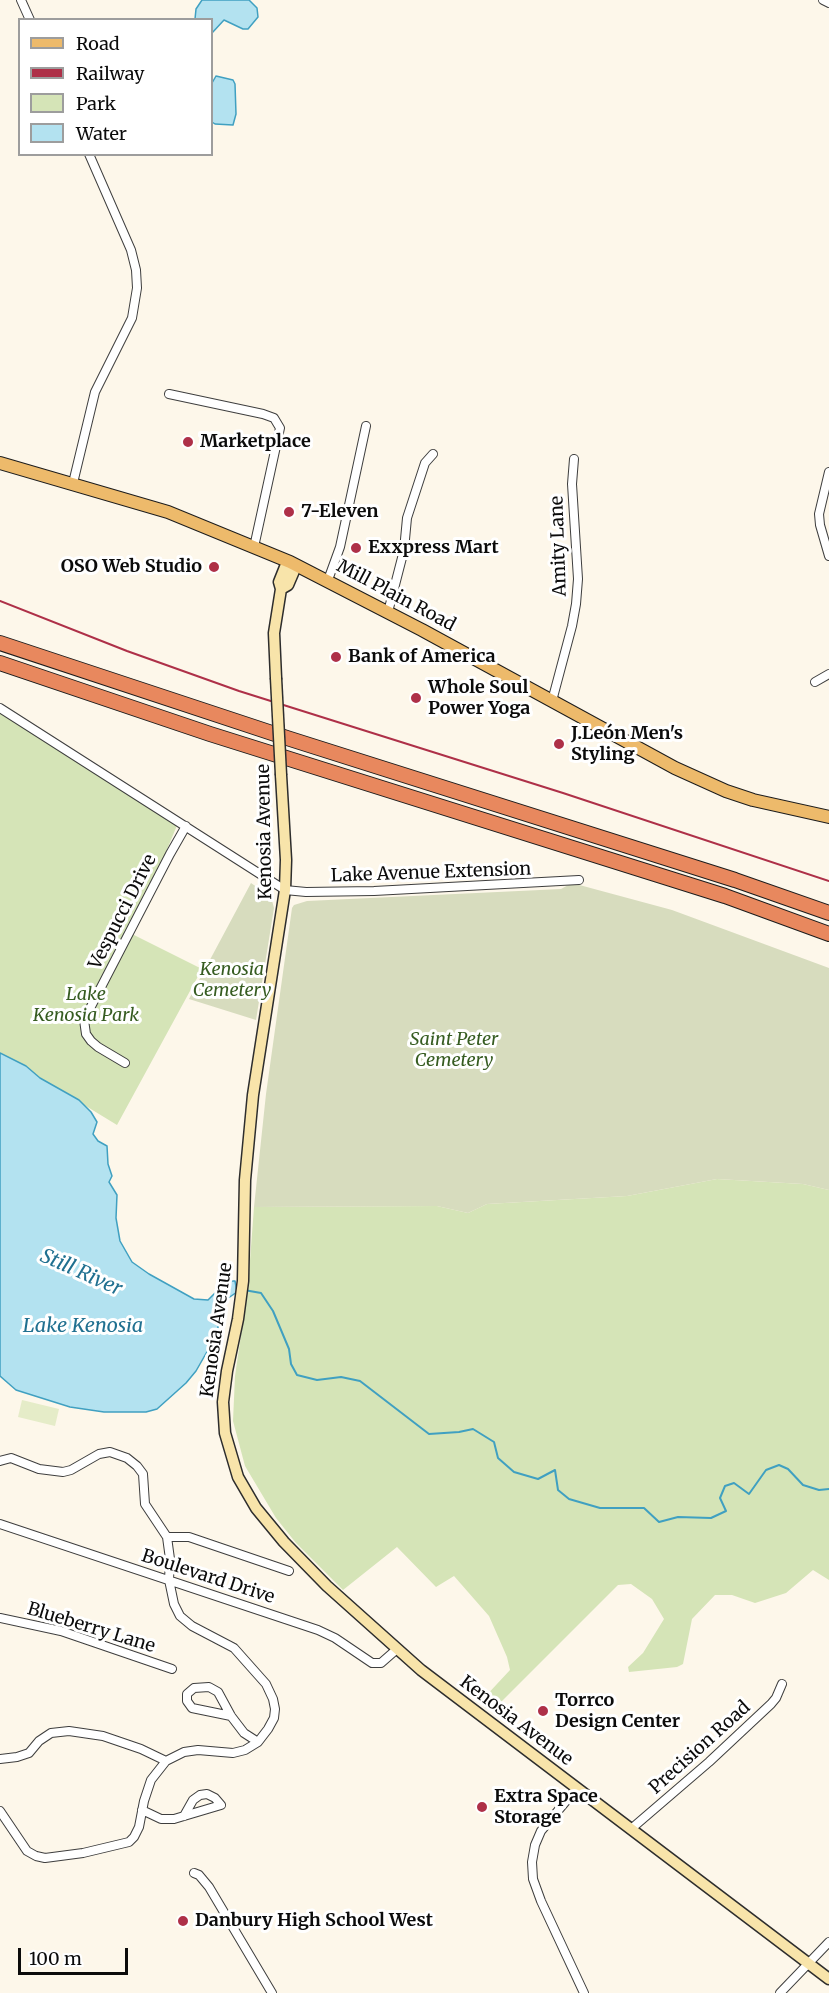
<!DOCTYPE html>
<html>
<head>
<meta charset="utf-8">
<style>
  body { margin:0 }
  #map { position:relative; width:829px; height:1993px; overflow:hidden; background:#fdf7ea; font-family:Merriweather,serif }
  canvas { display:block }
  .legend { position:absolute; left:18px; top:18px; width:195px; height:138px; box-sizing:border-box; background:#fff; border:2px solid #9d9d9d; margin:0; padding:8px 10px; list-style:none; font-size:18px; color:#0b0b0b }
  .legend li { display:flex; align-items:center; gap:12px; height:30px }
  .legend b { width:30px; border:2px solid #9d9d9d }
  .scale { position:absolute; left:18px; top:1948px; width:110px; height:27px; box-sizing:border-box; border:3px solid #0b0b0b; border-top:0; padding-left:8px; font-size:18px; line-height:21px; white-space:nowrap; color:#0b0b0b; -webkit-text-stroke:4px #fff; paint-order:stroke }
</style>
</head>
<body>
<div id="map">
<canvas width="829" height="1993"></canvas>
<ul class="legend">
<li><b style="height:8px;background:#edba6b"></b>Road</li>
<li><b style="height:8px;background:#ae3048"></b>Railway</li>
<li><b style="height:16px;background:#d5e4b7"></b>Park</li>
<li><b style="height:16px;background:#b3e2f0"></b>Water</li>
</ul>
<div class="scale">100 m</div>
</div>
<script>
const ctx = document.querySelector('canvas').getContext('2d');
ctx.lineJoin = 'round';
function paint(path, color) {
  ctx.fillStyle = color;
  ctx.fill(path, 'evenodd');
}
function poly(rows) {
  const path = new Path2D();
  for (const r of rows) {
    path.moveTo(r[0], r[1]);
    for (let i = 2; i < r.length; i += 2) path.lineTo(r[i], r[i + 1]);
  }
  return path;
}
function stroke(path, color, width, dash) {
  ctx.strokeStyle = color;
  ctx.lineWidth = width;
  ctx.lineCap = dash ? 'butt' : 'round';
  ctx.setLineDash(dash || []);
  ctx.stroke(path);
}
function label(font, color, halo, rows, align = 'center') {
  ctx.font = font + ' Merriweather,serif';
  ctx.lineWidth = 6;
  ctx.setLineDash([]);
  ctx.textBaseline = 'middle';
  ctx.strokeStyle = halo;
  ctx.fillStyle = color;
  for (const [text, x, y, turn = 0] of rows) {
    ctx.save();
    ctx.translate(x, y);
    ctx.rotate((+turn || 0) * Math.PI / 180);
    ctx.textAlign = isNaN(turn) ? turn : align;
    if (halo) ctx.strokeText(text, 0, 0);
    ctx.fillText(text, 0, 0);
    ctx.restore();
  }
}
const green = poly([
  [0,707,178,823,132,934,202,969,117,1125,40,1078,26,1066,0,1053],
  [717,1179,803,1184,829,1190,829,1580,813,1570,786,1593,755,1603,732,1595,715,1595,692,1619,683,1664,677,1667,629,1672,628,1667,643,1653,664,1619,652,1599,631,1584,618,1585,498,1705,488,1710,483,1706,483,1699,510,1670,507,1657,489,1616,454,1576,436,1587,397,1547,343,1590,296,1543,276,1518,245,1466,233,1421,235,1376,248,1287,254,1207,437,1206,468,1213,487,1204,627,1196]
]);
const cemetery = poly([
  [251,883,271,897,274,908,256,1020,189,999],
  [572,883,672,910,829,968,829,1190,803,1184,717,1179,627,1196,487,1204,468,1213,437,1206,254,1207,266,1094,292,908,294,905,307,901,561,889]
]);
const pitch = poly([
  [22,1400,59,1409,55,1426,18,1417]
]);
const water = poly([
  [202,0,249,0,257,8,258,17,248,29,243,29,224,20,212,33,212,20,195,19,196,9,202,0],
  [216,76,233,80,235,84,236,114,233,125,215,124,212,122,212,83,216,76],
  [0,1053,26,1066,40,1078,79,1100,91,1112,97,1122,93,1134,98,1141,107,1146,108,1164,112,1176,109,1182,117,1195,116,1218,120,1241,132,1262,149,1274,194,1299,208,1300,227,1281,235,1281,237,1292,224,1301,216,1336,196,1371,186,1383,157,1409,146,1412,104,1412,70,1407,16,1390,0,1376,0,1053]
]);
const stream = poly([
  [244,1290,261,1293,273,1311,289,1349,291,1364,297,1375,317,1380,341,1377,360,1381,429,1434,459,1432,473,1429,494,1442,498,1458,514,1472,538,1479,555,1470,558,1490,569,1499,600,1508,644,1508,659,1522,678,1517,711,1518,726,1511,720,1498,725,1486,734,1483,749,1494,766,1470,779,1465,788,1469,803,1485,819,1490,829,1489]
]);
const street = poly([
  [21,0,30,20],
  [823,0,829,3],
  [169,394,263,414,274,418,280,428,254,547],
  [829,472,819,514,820,525,829,556],
  [73,483,95,392,132,318,137,288,136,270,131,250,89,154],
  [328,580,340,547,366,426],
  [388,612,404,550,407,518,425,463,433,454],
  [815,682,829,674],
  [552,701,572,626,576,604,578,579,572,484,574,459],
  [0,708,285,890,306,892,374,891,579,880],
  [125,1063,98,1047,91,1041,86,1034,84,1020,170,854,186,826],
  [0,1461,11,1458,39,1469,63,1472,71,1470,99,1454,110,1452,127,1458,137,1466,143,1474,145,1504,167,1537,170,1559,169,1580,174,1604,180,1616,192,1626,234,1648,266,1684,273,1699,275,1709,274,1718,268,1729,258,1742,245,1750,233,1753,198,1750,184,1752,166,1761,151,1780,144,1801,139,1827,134,1837,129,1842,83,1853,45,1858,36,1856,27,1851,0,1811],
  [0,1524,318,1630,335,1638,372,1663,381,1663,397,1649],
  [167,1537,189,1537,289,1571],
  [0,1618,61,1631,172,1669],
  [231,1716,192,1708,187,1701,187,1694,194,1688,209,1687,218,1692,231,1716,244,1733,258,1742],
  [0,1759,17,1757,29,1753,39,1741,51,1733,69,1731,103,1736,141,1749,166,1761],
  [577,1788,541,1831,535,1845,532,1862,533,1879,541,1901,584,1993],
  [142,1810,161,1819,174,1819,184,1816,221,1805,215,1798,207,1794,200,1795,193,1800,184,1816],
  [631,1829,709,1762,771,1704,776,1698,782,1684],
  [194,1873,199,1875,209,1887,272,1993],
  [780,1993,829,1942]
]);
const secondary = poly([
  [276,678,274,633,281,589,279,582,285,567,290,562,294,571,288,585,281,589],
  [281,775,286,860,285,890,253,1095,245,1180,243,1281,238,1319,227,1371,223,1402,225,1433,238,1477,256,1508,284,1542,327,1586,421,1670,829,1979]
]);
const primary = poly([
  [0,463,168,512,290,562,422,630,675,768,726,791,753,800,829,817]
]);
const highway = poly([
  [0,643,287,738,735,880,829,913],
  [0,663,210,734,725,896,829,934]
]);
const rail = poly([
  [0,601,127,651,239,691,563,793,829,881]
]);
const secondaryBridge = poly([
  [276,678,281,775]
]);
const markers = [
  [188,442,6,"#ae3048"],
  [289,512,6,"#ae3048"],
  [356,548,6,"#ae3048"],
  [214,567,6,"#ae3048"],
  [336,657,6,"#ae3048"],
  [416,698,6,"#ae3048"],
  [559,744,6,"#ae3048"],
  [543,1711,6,"#ae3048"],
  [482,1807,6,"#ae3048"],
  [183,1921,6,"#ae3048"]
];
const poiNames = [
  ["Marketplace",200,442],
  ["7-Eleven",301,512],
  ["Exxpress Mart",368,548],
  ["OSO Web Studio",202,567,"right"],
  ["Bank of America",348,657],
  ["Whole Soul",428,688],
  ["Power Yoga",428,709],
  ["J.León Men's",571,734],
  ["Styling",571,755],
  ["Torrco",555,1701],
  ["Design Center",555,1722],
  ["Extra Space",494,1797],
  ["Storage",494,1818],
  ["Danbury High School West",195,1921]
];
const streetNames = [
  ["Amity Lane",559,546,-92],
  ["Mill Plain Road",396,596,28],
  ["Kenosia Avenue",265,832,-91],
  ["Lake Avenue Extension",431,873,-2],
  ["Vespucci Drive",123,912,-63],
  ["Kenosia Avenue",217,1330,-82],
  ["Boulevard Drive",208,1577,18],
  ["Blueberry Lane",91,1628,17],
  ["Kenosia Avenue",516,1721,37],
  ["Precision Road",700,1748,-42]
];
const parkNames = [
  ["Kenosia",232,970],
  ["Cemetery",232,991],
  ["Lake",86,995],
  ["Kenosia Park",86,1016],
  ["Saint Peter",454,1040],
  ["Cemetery",454,1061]
];
const waterNames = [
  ["Still River",81,1273,24],
  ["Lake Kenosia",83,1326]
];
paint(green, '#d5e4b7');
paint(cemetery, '#d7dcbe');
paint(pitch, '#e5ecc8');
paint(water, '#b3e2f0');
stroke(water, '#40a0c1', 1.5);
stroke(stream, '#40a0c1', 2);
stroke(street, '#3e3e3e', 10);
stroke(secondary, '#2d2d2d', 13);
stroke(primary, '#1c1c1c', 14);
stroke(highway, '#1c1c1c', 16);
stroke(street, '#fff', 8);
stroke(secondary, '#f8e4aa', 10);
stroke(primary, '#edba6b', 12);
stroke(highway, '#e8885e', 14);
stroke(rail, '#ae3048', 2);
stroke(secondaryBridge, '#2d2d2d', 13, []);
stroke(secondaryBridge, '#f8e4aa', 10);
for (const [x, y, r, color] of markers) {
  const dot = new Path2D();
  dot.arc(x, y, r, 0, 2 * Math.PI);
  ctx.fillStyle = color;
  ctx.fill(dot);
  stroke(dot, '#fff', 2);
}
label('bold 18px', '#0b0b0b', '#fff', poiNames, 'left');
label('18px', '#0b0b0b', '#fff', streetNames);
label('italic 18px', '#365c21', '#fff', parkNames);
label('italic 20px', '#207090', '#fff', waterNames);
</script>
</body>
</html>
